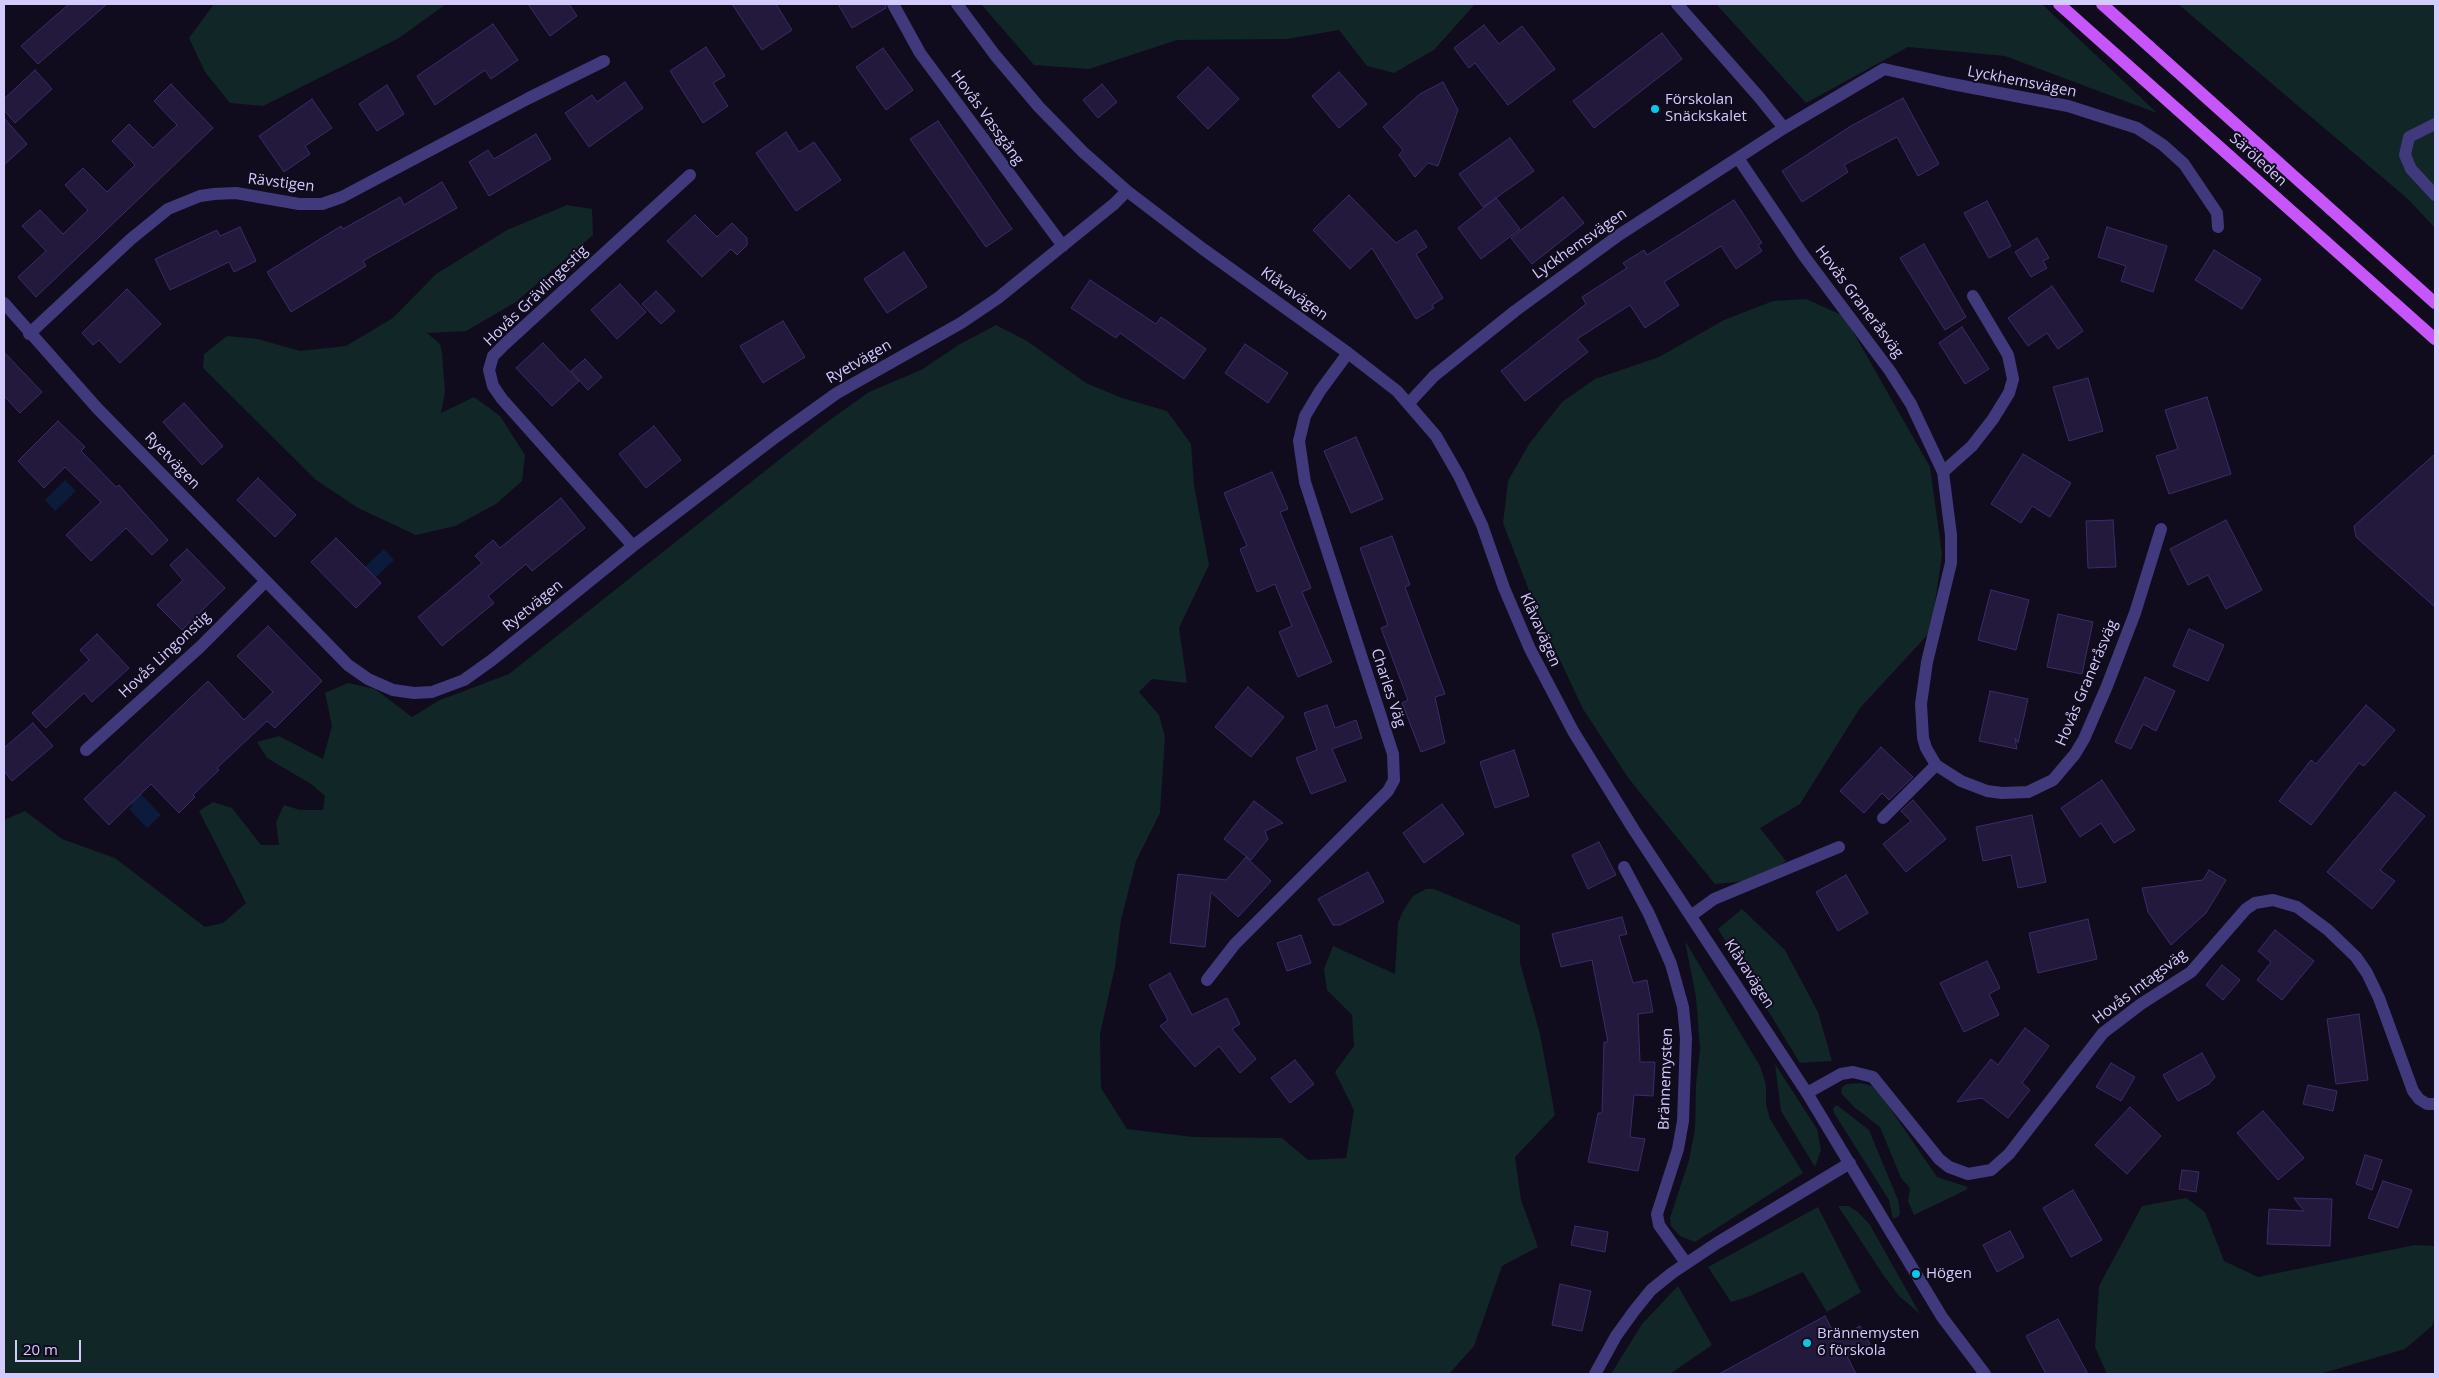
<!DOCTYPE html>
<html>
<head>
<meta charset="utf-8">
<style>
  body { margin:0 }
  #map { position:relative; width:2439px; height:1378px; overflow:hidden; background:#100c1d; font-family:"Open Sans",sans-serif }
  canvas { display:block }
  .frame { position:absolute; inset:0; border:5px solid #d4cbfd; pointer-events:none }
  .scale { position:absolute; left:15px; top:1340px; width:66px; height:22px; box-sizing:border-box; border:2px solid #d4cbfd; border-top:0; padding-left:6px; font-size:15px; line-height:18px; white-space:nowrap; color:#d4cbfd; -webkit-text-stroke:4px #100c1d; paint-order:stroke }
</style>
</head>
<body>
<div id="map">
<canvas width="2439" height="1378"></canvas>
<div class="frame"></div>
<div class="scale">20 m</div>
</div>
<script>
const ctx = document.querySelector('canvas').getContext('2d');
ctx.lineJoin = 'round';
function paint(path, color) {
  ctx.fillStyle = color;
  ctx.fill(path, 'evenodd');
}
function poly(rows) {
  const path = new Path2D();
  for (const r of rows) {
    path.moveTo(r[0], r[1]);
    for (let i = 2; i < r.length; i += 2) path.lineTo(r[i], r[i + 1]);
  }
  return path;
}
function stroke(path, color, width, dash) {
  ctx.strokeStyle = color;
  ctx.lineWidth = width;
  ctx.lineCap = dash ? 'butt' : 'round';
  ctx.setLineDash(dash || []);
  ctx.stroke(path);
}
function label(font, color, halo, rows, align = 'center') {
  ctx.font = font + ' "Open Sans",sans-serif';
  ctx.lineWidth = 4;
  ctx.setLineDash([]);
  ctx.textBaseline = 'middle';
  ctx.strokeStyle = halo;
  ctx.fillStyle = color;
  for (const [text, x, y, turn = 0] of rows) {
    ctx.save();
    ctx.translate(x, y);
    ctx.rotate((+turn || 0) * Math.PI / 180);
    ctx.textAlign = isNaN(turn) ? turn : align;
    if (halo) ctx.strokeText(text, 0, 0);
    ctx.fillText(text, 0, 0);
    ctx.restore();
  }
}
const green = poly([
  [214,4,446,4,399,38,263,106,230,103,205,72,189,38],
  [981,4,1475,4,1434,50,1394,73,1367,66,1339,30,1287,39,1177,40,1089,69,1034,65],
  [1716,4,2042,4,2157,113,2005,56,1908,47,1806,103],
  [2178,4,2435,4,2435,228,2409,200],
  [567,205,592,209,593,235,516,302,466,331,427,333,440,344,442,353,445,392,441,413,474,397,500,416,525,455,522,481,496,504,455,526,416,535,358,508,316,480,203,368,204,354,227,336,258,339,300,351,346,346,393,318,436,274,507,230],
  [1806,299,1844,316,1930,467,1942,554,1931,631,1860,708,1800,804,1760,828,1786,861,1771,872,1746,881,1715,884,1629,779,1583,709,1537,611,1503,523,1508,481,1529,444,1562,402,1595,379,1659,357,1724,320,1773,301],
  [996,325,1027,341,1086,383,1122,398,1167,411,1191,444,1194,485,1209,565,1179,628,1187,683,1152,679,1139,692,1159,715,1165,737,1160,813,1136,861,1121,920,1115,967,1100,1034,1101,1088,1127,1129,1193,1137,1282,1138,1308,1160,1346,1158,1354,1110,1335,1072,1354,1046,1352,1015,1327,990,1324,969,1333,946,1395,974,1398,923,1403,911,1413,896,1426,889,1434,889,1520,925,1520,963,1540,1034,1555,1115,1515,1157,1521,1200,1538,1247,1502,1266,1474,1346,1449,1374,4,1374,4,820,25,811,62,839,115,858,205,927,223,923,246,903,199,811,213,802,232,808,261,845,279,845,276,822,284,805,300,810,323,810,325,796,311,784,267,758,257,742,279,736,323,759,332,726,325,693,348,683,375,689,412,717,440,700,509,674,823,425,869,392,921,370,960,344],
  [1742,909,1785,950,1818,1012,1832,1061,1800,1063,1718,929],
  [1685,941,1760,1066,1766,1085,1766,1104,1770,1119,1803,1173,1695,1242,1680,1236,1671,1226,1670,1218,1689,1160,1695,1129,1696,1085,1700,1049,1696,997],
  [1775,1064,1817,1129,1821,1150,1815,1167,1781,1111],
  [1860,1083,1872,1086,1881,1095,1937,1177,1968,1187,1966,1190,1914,1215,1908,1201,1910,1188,1901,1178,1880,1127,1854,1107,1841,1093,1842,1087,1847,1084],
  [1837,1105,1869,1130,1898,1200,1900,1212,1899,1216,1893,1219,1889,1200,1834,1113,1833,1108],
  [2186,1198,2205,1212,2224,1261,2258,1277,2415,1245,2435,1246,2435,1316,2432,1326,2405,1349,2320,1374,2107,1374,2095,1347,2099,1286,2142,1206],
  [1838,1206,1849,1206,1858,1212,1870,1225,1920,1314,1899,1296,1884,1276],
  [1818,1207,1861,1292,1827,1312,1803,1272,1750,1296,1731,1302,1708,1267],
  [1678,1286,1712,1345,1670,1374,1611,1374,1642,1324]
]);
const water = poly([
  [65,480,76,491,55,511,45,500],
  [384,549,394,560,375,578,365,567],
  [140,793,161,815,147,828,129,809,133,805,130,802]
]);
const building = poly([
  [69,4,107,4,38,64,21,46,69,4],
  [528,4,569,4,577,16,550,36,528,4],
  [732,4,776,4,792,30,762,50,732,4],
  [838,4,885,4,886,8,852,28,838,4],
  [493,24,518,60,491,79,485,70,435,105,417,76,493,24],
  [1484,25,1499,44,1522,26,1555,69,1508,105,1475,63,1469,68,1454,48,1484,25],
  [1662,33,1682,59,1594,128,1573,101,1662,33],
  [706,47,725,76,713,83,728,106,703,123,670,71,706,47],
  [883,48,913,90,886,110,856,67,883,48],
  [1208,67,1239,99,1208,129,1177,97,1208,67],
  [35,70,52,89,15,123,4,110,4,99,35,70],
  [1339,72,1367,104,1339,128,1312,96,1339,72],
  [625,82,643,108,589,147,565,113,592,95,597,102,625,82],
  [1443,82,1458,110,1438,166,1428,163,1415,177,1399,155,1403,150,1383,127,1420,94,1443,82],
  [171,84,213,128,36,297,18,277,46,251,22,226,40,210,63,234,88,210,65,185,83,168,107,192,135,165,112,141,129,124,153,148,177,125,154,101,171,84],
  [1102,84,1117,102,1098,118,1083,100,1102,84],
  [387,85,404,114,377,131,359,104,387,85],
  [1903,98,1939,164,1918,176,1897,137,1844,165,1848,172,1802,202,1782,171,1851,126,1903,98],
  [312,99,332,128,305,146,310,154,284,172,259,136,312,99],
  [4,118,27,144,4,165,4,118],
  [938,121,1012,229,986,247,910,139,938,121],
  [786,132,799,152,814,142,841,180,796,211,756,153,786,132],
  [536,134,551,159,489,196,469,162,488,150,494,159,536,134],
  [1510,138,1534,171,1483,207,1459,174,1510,138],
  [442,182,457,208,363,261,366,266,291,312,267,272,341,226,343,229,400,197,404,205,442,182],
  [1349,195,1396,243,1416,230,1427,247,1416,254,1443,298,1432,305,1434,308,1416,319,1372,248,1350,269,1313,230,1349,195],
  [1563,197,1584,223,1532,264,1511,238,1563,197],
  [1496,198,1520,229,1481,259,1458,228,1496,198],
  [1734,200,1762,243,1758,245,1762,251,1736,269,1721,246,1664,282,1679,305,1645,328,1630,305,1577,339,1588,352,1525,401,1501,371,1586,304,1582,297,1627,268,1623,263,1644,250,1647,255,1734,200],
  [1987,201,2011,246,1989,258,1964,213,1987,201],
  [695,215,717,237,732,223,747,238,747,245,737,255,731,249,702,277,667,241,695,215],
  [240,227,256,261,234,272,229,262,170,290,155,259,217,230,220,236,240,227],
  [2107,227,2167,246,2153,292,2121,281,2126,266,2098,257,2107,227],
  [2037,238,2049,258,2043,261,2047,268,2031,277,2015,252,2037,238],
  [1924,244,1966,317,1945,330,1900,258,1924,244],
  [2214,250,2261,279,2242,309,2195,280,2214,250],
  [904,252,927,287,887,313,864,279,904,252],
  [1090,280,1156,324,1161,317,1206,349,1184,379,1120,333,1116,338,1071,308,1090,280],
  [620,284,646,312,617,339,591,310,620,284],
  [2052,286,2083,331,2058,349,2047,333,2028,346,2008,318,2052,286],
  [127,289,161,324,120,363,99,340,93,345,82,333,127,289],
  [656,291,675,311,661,324,642,304,656,291],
  [783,321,805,357,763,383,740,346,783,321],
  [1962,327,1989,369,1965,384,1939,343,1962,327],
  [543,343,579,381,552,406,516,368,543,343],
  [1245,344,1288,373,1268,403,1225,373,1245,344],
  [4,352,42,392,20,413,4,396,4,352],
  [585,359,602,377,588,390,571,371,585,359],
  [2088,378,2103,431,2069,441,2053,387,2088,378],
  [2207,397,2231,474,2169,494,2156,456,2178,449,2165,410,2207,397],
  [184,403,223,446,202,465,163,422,184,403],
  [58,421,85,447,81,451,116,487,119,485,168,540,152,555,126,528,91,561,66,535,101,502,65,467,44,488,18,461,58,421],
  [654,426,681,460,646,488,619,454,654,426],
  [1356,437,1383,499,1351,513,1324,451,1356,437],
  [2023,454,2071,483,2050,517,2032,506,2021,523,1991,504,2023,454],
  [2435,454,2435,607,2356,537,2354,526,2435,454],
  [1272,472,1288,509,1280,512,1311,588,1302,592,1332,662,1298,677,1279,632,1292,626,1275,584,1257,592,1240,549,1247,546,1224,493,1272,472],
  [258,478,296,515,275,537,237,500,258,478],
  [561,498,585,528,532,571,526,564,488,596,494,603,442,646,418,617,482,563,475,556,493,540,500,548,561,498],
  [2113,520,2116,567,2088,568,2086,521,2113,520],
  [2226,520,2262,590,2226,609,2208,575,2188,585,2170,549,2226,520],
  [1392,536,1410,585,1405,587,1445,694,1435,697,1445,743,1421,752,1402,703,1408,700,1381,628,1388,625,1360,548,1392,536],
  [336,538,381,583,356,608,311,562,336,538],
  [187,549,225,588,182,630,157,605,183,580,170,565,187,549],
  [1991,590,2029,600,2016,650,1978,640,1991,590],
  [2058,614,2093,622,2082,674,2047,667,2058,614],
  [268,626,322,681,275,728,267,721,217,768,219,770,193,795,195,797,179,813,151,784,109,825,84,799,208,681,244,720,273,692,237,656,268,626],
  [2189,629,2224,645,2208,681,2173,666,2189,629],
  [97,634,129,668,92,702,84,693,46,728,32,713,89,660,80,650,97,634],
  [2145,677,2175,691,2156,731,2143,724,2131,749,2115,742,2145,677],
  [1248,687,1284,717,1251,757,1215,727,1248,687],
  [1990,691,2028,699,2018,743,2015,738,2017,749,1979,741,1990,691],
  [1327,705,1335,728,1356,720,1362,738,1332,749,1346,781,1311,794,1296,758,1317,750,1304,713,1327,705],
  [2366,705,2395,730,2364,766,2359,763,2311,825,2279,801,2311,760,2316,764,2366,705],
  [33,723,53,746,12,781,4,771,4,748,33,723],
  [1881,747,1913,777,1889,800,1882,793,1864,813,1840,791,1881,747],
  [1514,750,1529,796,1495,808,1480,762,1514,750],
  [2102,780,2135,830,2114,843,2101,823,2080,837,2061,808,2102,780],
  [2395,792,2425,816,2380,870,2395,881,2372,909,2327,872,2395,792],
  [1913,800,1946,839,1906,872,1883,844,1911,821,1901,811,1913,800],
  [1254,801,1283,823,1265,831,1268,839,1251,860,1224,839,1254,801],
  [1442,804,1464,834,1424,863,1403,833,1442,804],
  [2032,815,2046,882,2018,888,2011,855,1983,861,1976,827,2032,815],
  [1599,842,1616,875,1588,889,1572,855,1599,842],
  [1246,857,1271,881,1264,889,1238,917,1211,892,1205,947,1170,943,1178,874,1226,880,1246,857],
  [2209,870,2226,880,2206,913,2171,945,2148,912,2142,888,2203,880,2209,870],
  [1368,872,1384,902,1340,925,1333,925,1318,899,1368,872],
  [1846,875,1868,913,1838,931,1816,892,1846,875],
  [1622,917,1627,934,1619,936,1633,983,1647,980,1653,1012,1638,1014,1640,1062,1655,1062,1653,1096,1634,1095,1630,1137,1645,1139,1638,1171,1588,1162,1598,1113,1602,1113,1604,1042,1608,1042,1592,960,1561,967,1552,934,1622,917],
  [2088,919,2097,959,2038,973,2029,933,2088,919],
  [2275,930,2314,961,2282,1000,2257,980,2271,962,2258,951,2275,930],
  [1301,935,1311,963,1287,971,1277,943,1301,935],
  [1987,961,2000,988,1989,994,1999,1015,1964,1032,1940,983,1987,961],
  [2222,965,2240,980,2223,1000,2206,985,2222,965],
  [1170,973,1192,1015,1227,998,1240,1024,1232,1029,1256,1059,1240,1073,1219,1046,1195,1067,1160,1026,1168,1020,1149,985,1170,973],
  [2359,1014,2368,1080,2336,1084,2327,1019,2359,1014],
  [2025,1028,2049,1046,2022,1083,2030,1090,2008,1118,1982,1098,1957,1102,1991,1059,1998,1065,2025,1028],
  [2202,1053,2215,1077,2209,1084,2178,1101,2163,1075,2202,1053],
  [1295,1060,1314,1084,1290,1103,1271,1078,1295,1060],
  [2111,1063,2135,1077,2121,1101,2096,1087,2111,1063],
  [2308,1085,2337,1091,2333,1111,2303,1104,2308,1085],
  [2130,1107,2161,1136,2127,1174,2095,1145,2130,1107],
  [2263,1111,2304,1158,2278,1180,2237,1133,2263,1111],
  [2365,1155,2382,1160,2372,1190,2356,1184,2365,1155],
  [2182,1170,2199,1172,2196,1192,2179,1189,2182,1170],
  [2383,1181,2412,1190,2398,1228,2368,1218,2383,1181],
  [2073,1190,2102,1240,2071,1257,2043,1208,2073,1190],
  [2294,1198,2332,1199,2330,1246,2267,1244,2269,1209,2304,1211,2294,1198],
  [1575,1226,1608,1232,1605,1252,1571,1245,1575,1226],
  [2010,1231,2024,1257,1997,1272,1983,1245,2010,1231],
  [1560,1284,1591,1291,1582,1331,1552,1325,1560,1284],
  [1825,1316,1837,1339,1860,1326,1870,1344,1847,1356,1856,1374,1719,1374,1825,1316],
  [2058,1319,2088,1374,2046,1374,2026,1336,2058,1319]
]);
const minor = poly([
  [893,4,920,53,1063,246],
  [957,4,995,55,1039,107,1083,152,1127,191,1203,249,1348,353,1397,391,1436,436,1459,476,1482,525,1504,588,1530,649,1573,731,1634,830,1807,1093,1942,1317,1985,1374],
  [1677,4,1759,97,1784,128],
  [2435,124,2409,137,2405,155,2411,169,2435,195],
  [1738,158,1804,256,1890,371,1911,404,1943,472,1951,535,1951,563,1927,662,1921,704,1923,738,1926,748,1936,765,1961,781,1987,791,2002,793,2028,792,2053,780,2075,754,2084,739,2107,686,2135,613,2161,529],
  [4,303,97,408,348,665,368,679,393,690,414,693,432,692,464,680,492,660,633,546,777,436,837,393,961,323,998,298,1114,204,1127,191],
  [29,334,131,239,168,209,200,196,214,194,236,193,299,204,322,204,342,197,529,98,604,61],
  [1409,403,1434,376,1515,311,1619,235,1784,128,1884,69,1947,83,2068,106,2137,128,2163,145,2184,164,2217,213,2218,227],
  [1943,472,1972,446,1993,419,2009,393,2013,379,2008,355,1973,296],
  [633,546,502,399,493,386,489,370,493,356,505,344,690,175],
  [86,750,200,647,265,582],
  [1883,818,1936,765],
  [1624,867,1649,914,1671,964,1683,1007,1686,1038,1683,1121,1678,1149,1657,1214,1659,1225,1686,1263],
  [1692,915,1714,899,1839,847],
  [1207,980,1235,944,1388,791,1394,780,1393,754,1305,482,1299,441,1305,416,1320,391,1348,353],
  [1807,1093,1841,1074,1853,1072,1873,1077,1939,1159,1949,1167,1968,1174,1991,1170,2009,1154,2103,1033,2141,1004,2191,972,2246,909,2255,903,2273,900,2297,907,2328,930,2356,957,2367,973,2379,998,2413,1091,2419,1099,2427,1104,2435,1104],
  [1595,1374,1616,1336,1634,1311,1651,1290,1672,1273,1717,1243,1850,1163]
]);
const major = poly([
  [2059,4,2435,339],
  [2102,4,2435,303]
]);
const markers = [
  [1655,109,5,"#09c6eb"],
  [1916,1274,5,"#09c6eb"],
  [1807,1343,5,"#09c6eb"]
];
const streetNames = [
  ["Lyckhemsvägen",2022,82,11],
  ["Hovås Vassgång",987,118,54],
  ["Säröleden",2258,160,42],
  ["Rävstigen",281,183,7],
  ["Lyckhemsvägen",1580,244,-35],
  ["Klåvavägen",1294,294,36],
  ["Hovås Grävlingestig",536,296,-44],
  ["Hovås Graneråsväg",1859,302,53],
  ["Ryetvägen",859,362,-30],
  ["Ryetvägen",172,461,46],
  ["Ryetvägen",533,606,-39],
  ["Klåvavägen",1540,630,66],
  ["Hovås Lingonstig",165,655,-43],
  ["Hovås Graneråsväg",2087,683,-67],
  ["Charles Väg",1388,688,72],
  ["Klåvavägen",1749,974,57],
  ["Hovås Intagsväg",2140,987,-37],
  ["Brännemysten",1666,1079,-88]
];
const poiNames = [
  ["Förskolan",1665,100],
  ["Snäckskalet",1665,117],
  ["Högen",1926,1274],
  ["Brännemysten",1817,1334],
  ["6 förskola",1817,1351]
];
paint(green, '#102627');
paint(water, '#0c1b3c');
paint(building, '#23193d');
stroke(building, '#3c2c69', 1);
stroke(minor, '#40397b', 12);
stroke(major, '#c656f9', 12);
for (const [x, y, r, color] of markers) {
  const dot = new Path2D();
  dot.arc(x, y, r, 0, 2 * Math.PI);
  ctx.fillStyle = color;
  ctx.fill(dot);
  stroke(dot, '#100c1d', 2);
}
label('15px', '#d4cbfd', '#100c1d', streetNames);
label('15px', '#d4cbfd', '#100c1d', poiNames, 'left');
</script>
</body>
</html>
